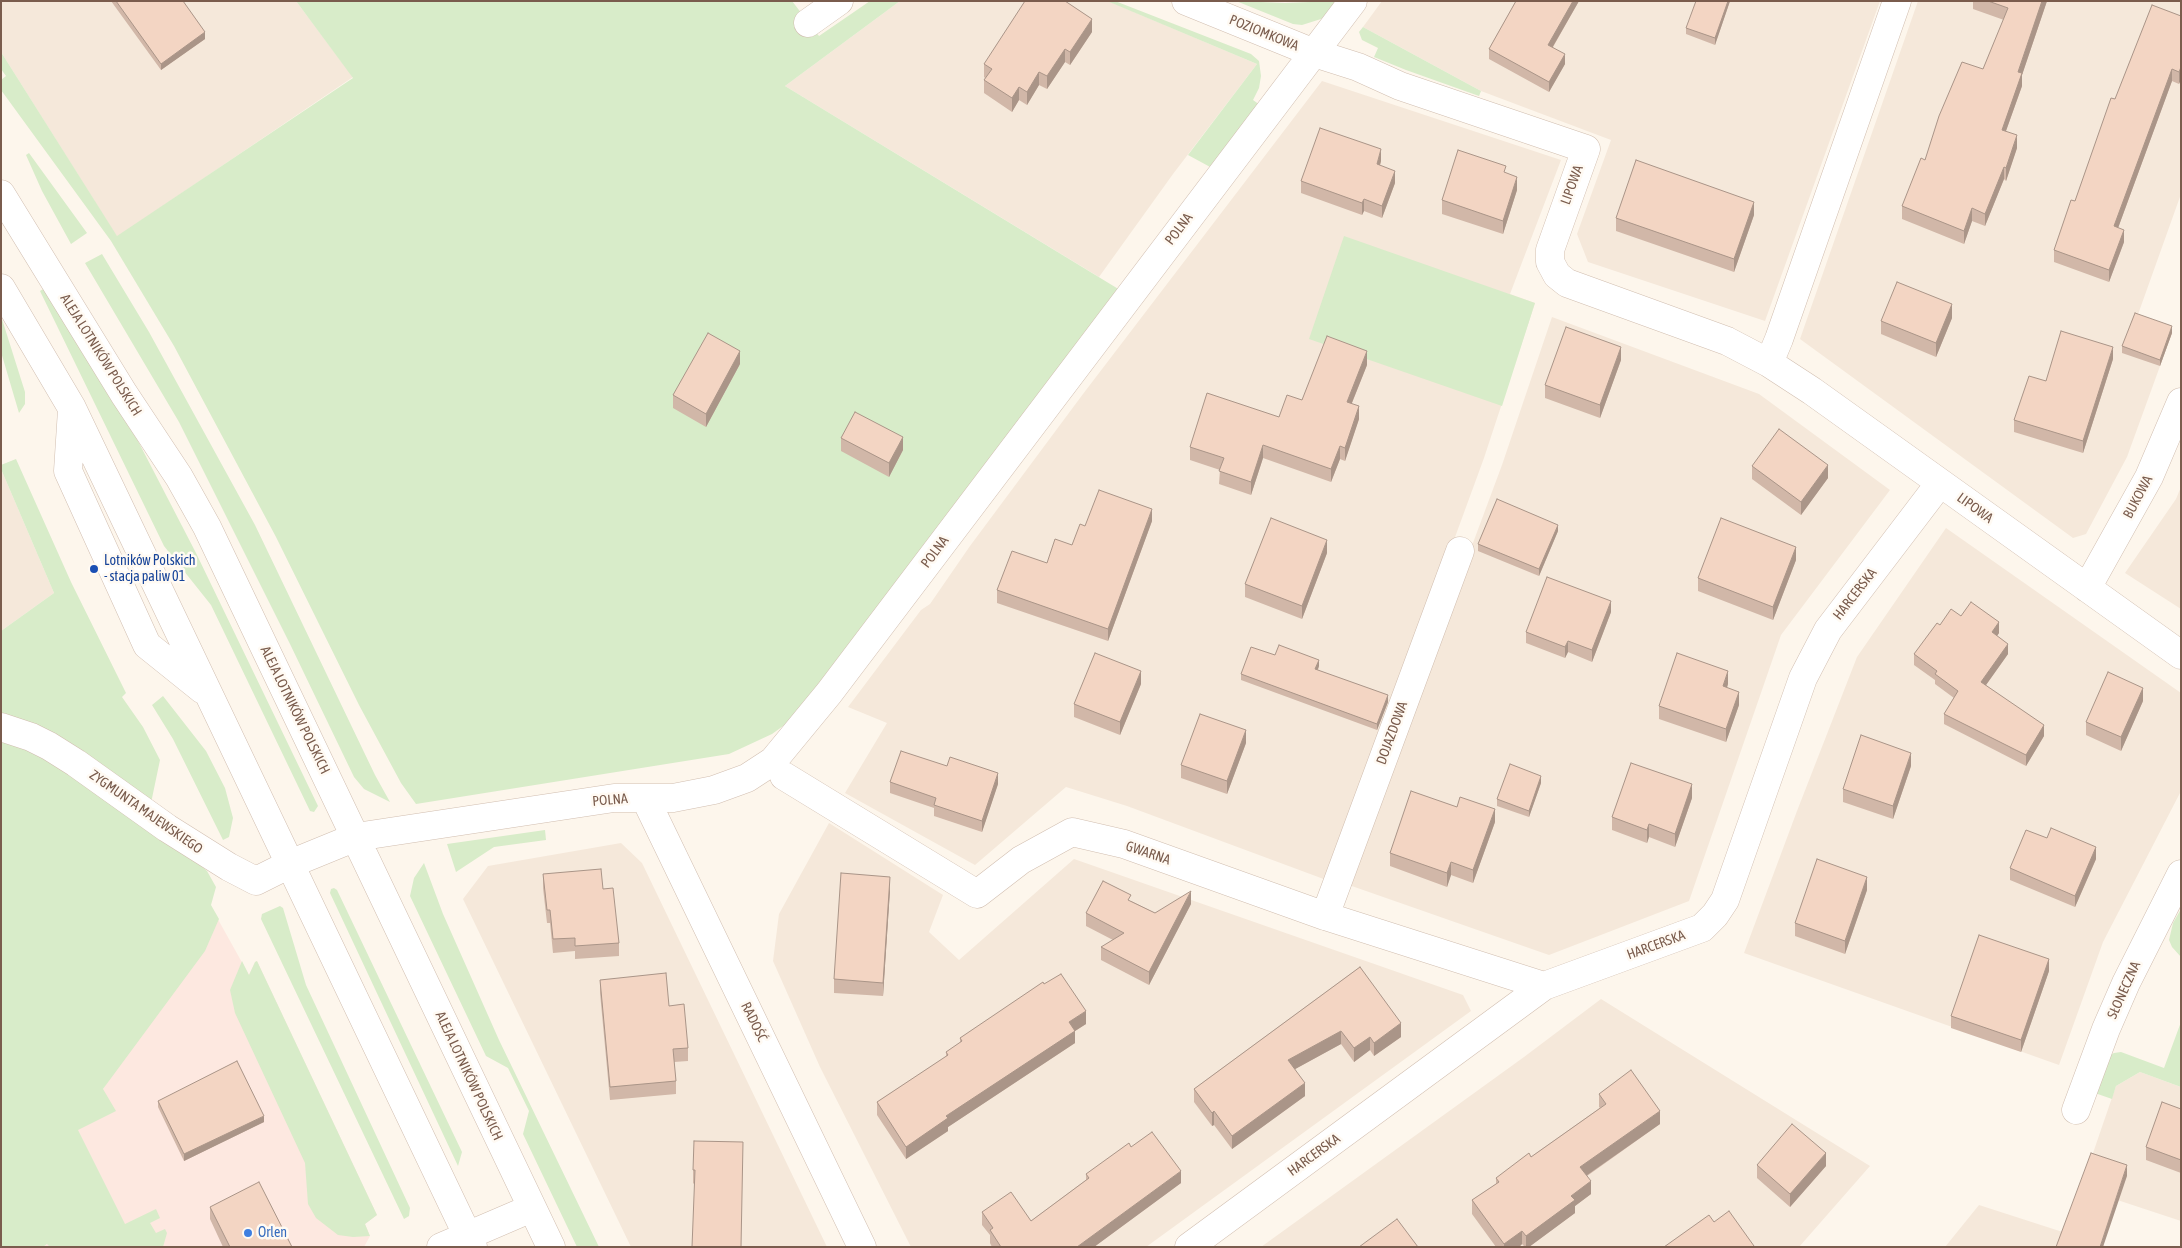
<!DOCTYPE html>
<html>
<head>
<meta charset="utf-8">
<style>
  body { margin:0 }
  #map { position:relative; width:2182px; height:1248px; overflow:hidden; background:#fdf6ec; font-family:"Asap Condensed",sans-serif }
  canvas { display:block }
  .frame { position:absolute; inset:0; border:2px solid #7a5c4d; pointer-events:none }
</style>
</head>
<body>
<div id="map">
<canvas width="2182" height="1248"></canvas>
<div class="frame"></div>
</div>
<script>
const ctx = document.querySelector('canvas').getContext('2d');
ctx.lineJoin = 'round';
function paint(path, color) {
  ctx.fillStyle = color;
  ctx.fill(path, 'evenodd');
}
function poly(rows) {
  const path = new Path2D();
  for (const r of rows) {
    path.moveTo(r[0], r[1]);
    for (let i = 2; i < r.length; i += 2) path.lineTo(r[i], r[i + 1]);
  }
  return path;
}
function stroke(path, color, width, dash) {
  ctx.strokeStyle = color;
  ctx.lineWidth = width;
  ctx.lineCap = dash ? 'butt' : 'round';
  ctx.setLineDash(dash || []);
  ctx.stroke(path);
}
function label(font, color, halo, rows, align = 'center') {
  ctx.font = font + ' "Asap Condensed",sans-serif';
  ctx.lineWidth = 5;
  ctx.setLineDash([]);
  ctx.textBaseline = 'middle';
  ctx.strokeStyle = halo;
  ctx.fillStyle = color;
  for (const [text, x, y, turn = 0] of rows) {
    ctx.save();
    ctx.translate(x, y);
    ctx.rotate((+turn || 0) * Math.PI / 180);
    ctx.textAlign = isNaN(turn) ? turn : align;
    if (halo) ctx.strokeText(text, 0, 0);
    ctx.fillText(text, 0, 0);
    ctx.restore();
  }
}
const residential = poly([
  [1,1,296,1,353,77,117,237,1,52],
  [900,1,1108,1,1257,64,1173,174,1099,277,785,86],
  [1382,1,1880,1,1765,321,1588,262,1577,234,1611,140,1481,91,1363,27],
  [1918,1,2181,1,2181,194,2136,320,2172,333,2127,457,2086,534,2073,538,1800,339],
  [1322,81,1561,160,1510,294,1535,303,1484,458,1329,881,1127,806,1066,787,975,865,845,793,887,723,848,707,921,610,930,604,970,546,1083,394],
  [1552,317,1759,394,1890,490,1781,635,1689,901,1549,955,1346,884,1502,465],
  [1,469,54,593,1,631],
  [2181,487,2181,609,2125,573,2176,499],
  [1946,528,2181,693,2181,791,2103,942,2059,1065,1744,953,1797,811,1857,657],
  [829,823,943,895,929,932,959,960,1074,859,1463,995,1471,1011,1146,1247,911,1247,820,1067,773,961,779,914],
  [621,843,642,863,827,1247,631,1247,463,899,488,866],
  [1601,999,1870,1166,1799,1247,1261,1247,1524,1057],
  [2140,1072,2181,1087,2181,1221,2081,1188,2116,1086],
  [1979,1205,2109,1247,1945,1247]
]);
const commercial = poly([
  [210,905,249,975,255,962,257,961,377,1215,365,1224,370,1236,364,1247,43,1247,47,1244,78,1129,103,1089]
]);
const green = poly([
  [296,1,792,1,819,36,870,1,900,1,785,86,1120,290,790,721,772,734,729,754,416,804,401,783,359,705,276,537,174,346,111,241,1,90,1,80,6,76,1,69,1,52,117,236,353,78],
  [1107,1,1115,1,1251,54,1259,61,1261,76,1259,88,1253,100,1260,105,1212,168,1188,155,1257,64],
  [1236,1,1285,3,1335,1,1335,6,1321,19,1302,25,1293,24],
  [1363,27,1481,91,1479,96,1406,70,1374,57,1378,48,1362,40,1359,32],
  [29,153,87,233,71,244,42,191,26,155],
  [1344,236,1535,303,1502,406,1309,339],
  [102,254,149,332,255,525,375,775,390,802,364,789,354,777,290,644,179,422,85,263],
  [48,286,98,370,138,441,196,553,318,806,314,812,310,811,211,605,164,546,40,291],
  [1,316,25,392,25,404,19,413,1,352],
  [16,459,71,582,126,693,122,697,143,727,160,760,151,803,1,716,1,631,54,593,1,469,1,465],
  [163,696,206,751,225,788,233,818,229,837,223,840,173,739,152,705],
  [1,740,28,749,88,784,198,863,207,871,216,887,211,905,219,919,205,951,103,1089,116,1111,78,1130,125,1224,156,1209,160,1218,150,1223,156,1233,165,1229,167,1233,163,1247,50,1247,47,1244,43,1247,1,1247],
  [545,830,546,840,494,847,456,872,447,844],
  [424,863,443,914,499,1040,599,1247,577,1247,523,1134,529,1111,508,1068,486,1056,410,896,414,878],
  [334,888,337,890,462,1152,458,1166,330,893,331,889],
  [280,906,283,908,306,985,410,1208,409,1216,404,1219,261,919,262,914],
  [2181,909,2181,957,2172,947,2169,940,2173,923],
  [242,961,249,975,255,962,257,961,377,1215,365,1224,370,1236,353,1237,338,1235,316,1218,308,1204,305,1163,235,1013,230,990],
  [2181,1022,2181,1087,2140,1072,2116,1086,2112,1099,2092,1092,2108,1056,2114,1053,2121,1052,2164,1068]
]);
const minor = poly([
  [1186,1,1314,53,1358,67,1400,86,1586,149,1550,250,1550,262,1557,275,1567,283,1727,341,1769,363,1812,391,2181,655],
  [808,23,839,1],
  [1,194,124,394,179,477,207,527,551,1247],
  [1,288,72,408,473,1247],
  [1769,363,1779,339,1897,1],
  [72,410,68,471,147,645,203,690],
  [2087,588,2149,477,2181,402],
  [1,727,31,737,49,746,76,763,167,828,229,867,256,881,290,864,356,837,614,798,673,798,714,790,747,778,773,761,829,693,1353,1],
  [784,776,977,894,1021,860,1072,832,1124,844,1325,916,1544,986],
  [645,798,862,1247],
  [1325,916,1460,551],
  [2076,1110,2106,1029,2126,983,2181,874],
  [441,1247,532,1208],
  [1189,1247,1544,986,1702,928,1715,915,1725,900,1803,678,1828,630,1940,483]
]);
const wall = poly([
  [111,1,183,1,205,39,161,70],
  [1516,1,1579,1,1553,47,1565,64,1549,92,1489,59,1489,49],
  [1730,1,1715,45,1686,34,1686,28],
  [1973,1,2047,1,2022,75,2022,86,2006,131,2017,148,2006,181,2004,179,1985,226,1972,221,1964,244,1902,219,1902,206,1925,160,1983,69,2004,20,1973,9],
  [2181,16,2179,84,2172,81,2118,228,2124,242,2109,282,2054,262,2054,250,2075,201,2115,99],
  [1092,32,1070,65,1065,62,1047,89,1039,85,1027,105,1019,100,1012,112,984,93,984,80,985,78,984,77,984,64],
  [1381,161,1380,165,1395,183,1382,218,1364,211,1362,215,1301,193,1301,181],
  [1506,173,1517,190,1503,234,1442,214,1442,200],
  [1754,215,1734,272,1616,231,1616,218],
  [1952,318,1936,357,1881,334,1881,321],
  [2172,333,2160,366,2122,353,2122,346],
  [2113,359,2083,453,2014,432,2014,420,2046,381],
  [1621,360,1600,418,1545,398,1545,385],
  [740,364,706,427,673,408,673,395],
  [1367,365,1352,403,1359,419,1345,461,1340,459,1331,482,1263,458,1251,495,1219,484,1220,470,1190,460,1190,447,1279,417,1302,400],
  [841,438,903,450,889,477,841,451],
  [1752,466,1828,478,1801,515,1752,479],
  [1152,521,1108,641,997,603,997,590,1047,563,1072,545,1085,526],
  [1558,531,1539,576,1478,551,1478,544],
  [1327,553,1302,619,1245,597,1245,584],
  [1796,560,1773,620,1698,591,1698,578],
  [1611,612,1592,662,1568,652,1565,658,1526,643,1526,632],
  [1961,616,1999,633,1997,636,2008,654,1986,685,2044,736,2026,766,1944,724,1944,714,1954,698,1935,684,1935,680,1914,665,1914,654,1940,625],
  [1275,655,1319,666,1318,670,1388,702,1377,730,1241,680,1241,674],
  [1141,684,1120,735,1074,717,1074,704],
  [1728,684,1727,688,1739,705,1726,742,1659,719,1659,706],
  [2143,701,2121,751,2086,735,2086,722],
  [1246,743,1227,794,1181,778,1181,765],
  [1911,766,1893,819,1843,802,1843,789],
  [890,782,998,784,982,832,934,816,934,808,890,793],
  [1541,783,1529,817,1497,806,1497,799],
  [1692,798,1675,847,1649,837,1647,843,1612,830,1612,817],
  [1495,822,1473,883,1451,875,1447,887,1390,866,1390,853],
  [2047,838,2096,859,2075,907,2010,880,2010,868],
  [543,874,603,889,619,943,619,956,575,959,575,951,553,953,550,923,547,923,543,888],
  [890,890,883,996,834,993,834,979],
  [1867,890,1845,954,1795,936,1795,923],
  [1131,901,1155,913,1191,904,1149,985,1101,960,1101,947,1113,940,1086,926,1086,913],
  [1360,967,1401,1037,1374,1056,1370,1050,1354,1062,1341,1044,1295,1069,1305,1096,1232,1149,1214,1125,1212,1126,1194,1102,1194,1089],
  [2049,971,2021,1052,1951,1028,1951,1016],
  [600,980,669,1006,688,1048,688,1061,674,1062,676,1081,676,1094,610,1100,600,993],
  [1044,984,1086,1024,1075,1031,1075,1043,948,1127,948,1131,906,1159,877,1115,877,1102,946,1057,946,1052,960,1043,960,1038],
  [1599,1094,1660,1124,1587,1176,1591,1194,1575,1206,1575,1213,1529,1247,1525,1247,1522,1244,1519,1247,1496,1247,1472,1214,1472,1200,1496,1184,1496,1178,1531,1157,1600,1108,1599,1107],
  [158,1101,264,1122,184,1161,158,1107],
  [2181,1109,2181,1173,2146,1160,2146,1147],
  [743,1142,694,1184,693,1183,693,1170],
  [1131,1147,1181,1183,1094,1247,992,1247,990,1243,990,1235,982,1225,982,1212,1031,1221,1086,1180,1086,1174],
  [1757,1165,1826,1166,1790,1207,1757,1178],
  [210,1207,292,1247,223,1247,210,1219]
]);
const shadedWall = poly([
  [1573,1,1579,1,1548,55,1548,45],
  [1728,1,1730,1,1715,45,1715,38],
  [2042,1,2047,1,2022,75,2022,86,2002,142,2002,130,2018,72],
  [1092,19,1092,32,1070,65,1070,52],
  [205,32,205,39,161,70,161,64],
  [1065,49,1065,62,1047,89,1047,76],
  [1565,54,1565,64,1549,92,1549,82],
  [2181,67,2181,80,2179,84,2179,72],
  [2172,69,2172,81,2114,239,2114,226],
  [1039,72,1039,85,1027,105,1027,92],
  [1019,87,1019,100,1012,112,1012,98],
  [2017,135,2017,148,2006,181,2006,168],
  [1381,149,1381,161,1377,176,1377,164],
  [2004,167,2004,179,1985,226,1985,214],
  [1395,171,1395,183,1382,218,1382,206],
  [1517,177,1517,190,1503,234,1503,221],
  [1364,199,1364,211,1362,215,1362,203],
  [1754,202,1754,215,1734,272,1734,259],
  [1972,208,1972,221,1964,244,1964,231],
  [2124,230,2124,242,2109,282,2109,270],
  [1952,304,1952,318,1936,357,1936,343],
  [2172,326,2172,333,2160,366,2160,360],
  [1621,347,1621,360,1600,418,1600,405],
  [2113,347,2113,359,2083,453,2083,441],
  [740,351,740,364,706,427,706,414],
  [1367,351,1367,365,1347,415,1347,402],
  [1359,406,1359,419,1345,461,1345,448],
  [903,437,903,450,889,477,889,463],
  [1263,445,1263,458,1251,495,1251,482],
  [1340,446,1340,459,1331,482,1331,469],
  [1828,465,1828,478,1801,515,1801,502],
  [1152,509,1152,521,1108,641,1108,629],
  [1558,525,1558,531,1539,576,1539,569],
  [1327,540,1327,553,1302,619,1302,606],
  [1796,547,1796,560,1773,620,1773,607],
  [1611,601,1611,612,1592,662,1592,650],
  [1999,622,1999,633,1992,643,1992,632],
  [1568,641,1568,652,1565,658,1565,647],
  [2008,644,2008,654,1981,692,1981,682],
  [1319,660,1319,666,1315,676,1315,669],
  [1141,671,1141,684,1120,735,1120,722],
  [1728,671,1728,684,1723,699,1723,686],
  [2143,688,2143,701,2121,751,2121,737],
  [1739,692,1739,705,1726,742,1726,729],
  [1388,695,1388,702,1377,730,1377,724],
  [2044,725,2044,736,2026,766,2026,755],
  [1246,730,1246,743,1227,794,1227,781],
  [1911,753,1911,766,1893,819,1893,806],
  [998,773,998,784,982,832,982,821],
  [1541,776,1541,783,1529,817,1529,811],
  [1692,784,1692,798,1675,847,1675,834],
  [1495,809,1495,822,1473,883,1473,870],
  [1649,824,1649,837,1647,843,1647,830],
  [2096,847,2096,859,2075,907,2075,896],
  [1451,862,1451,875,1447,887,1447,873],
  [890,877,890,890,883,996,883,983],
  [1867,877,1867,890,1845,954,1845,941],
  [1191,891,1191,904,1149,985,1149,972],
  [2049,959,2049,971,2021,1052,2021,1040],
  [1086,1011,1086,1024,1075,1031,1075,1043,948,1127,948,1131,906,1159,906,1147,1069,1022],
  [1401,1023,1401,1037,1374,1056,1374,1043],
  [1341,1031,1341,1044,1288,1073,1288,1060],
  [1370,1037,1370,1050,1354,1062,1354,1048],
  [1305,1083,1305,1096,1232,1149,1232,1136],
  [1214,1111,1214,1125,1212,1126,1212,1113],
  [1660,1111,1660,1124,1580,1180,1580,1167],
  [264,1116,264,1122,184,1161,184,1154],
  [1826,1153,1826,1166,1790,1207,1790,1194],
  [2127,1165,2127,1176,2103,1247,2100,1247],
  [1181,1171,1181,1183,1094,1247,1077,1247],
  [1591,1181,1591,1194,1575,1206,1575,1213,1529,1247,1526,1247,1526,1236,1571,1196],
  [1522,1231,1522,1244,1519,1247,1504,1247,1504,1244]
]);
const building = poly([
  [116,1,183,1,205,32,161,64,116,1],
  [1025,1,1065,1,1092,19,1070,52,1065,49,1047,76,1039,72,1027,92,1019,87,1012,98,984,80,992,69,984,64,1025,1],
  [1516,1,1573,1,1548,45,1565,54,1549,82,1489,49,1516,1],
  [1696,1,1728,1,1715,38,1686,28,1696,1],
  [1988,1,2042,1,2018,72,2022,73,2002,130,2017,135,2006,168,2004,167,1985,214,1972,208,1964,231,1902,206,1921,158,1925,160,1939,116,1962,62,1983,69,2008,8,1988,1],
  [2152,5,2181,16,2181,67,2179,72,2172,69,2114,226,2124,230,2109,270,2054,250,2071,200,2075,201,2111,98,2115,99,2152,5],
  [1320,128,1381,149,1377,164,1395,171,1382,206,1364,199,1362,203,1301,181,1320,128],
  [1458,150,1506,166,1504,172,1517,177,1503,221,1442,200,1458,150],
  [1636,160,1754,202,1734,259,1616,218,1636,160],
  [1897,282,1952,304,1936,343,1881,321,1897,282],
  [2135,313,2172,326,2160,360,2122,346,2135,313],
  [1566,327,1621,347,1600,405,1545,385,1566,327],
  [2061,331,2113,347,2083,441,2014,420,2029,376,2046,381,2061,331],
  [708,333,740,351,706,414,673,395,708,333],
  [1327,336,1367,351,1347,402,1359,406,1345,448,1340,446,1331,469,1263,445,1251,482,1219,471,1224,458,1190,447,1207,393,1279,417,1287,395,1302,400,1327,336],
  [855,412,903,437,889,463,841,438,855,412],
  [1779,429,1828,465,1801,502,1752,466,1779,429],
  [1099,490,1152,509,1108,629,997,590,1012,551,1047,563,1055,539,1072,545,1080,524,1085,526,1099,490],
  [1497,499,1558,525,1539,569,1478,544,1497,499],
  [1271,518,1327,540,1302,606,1245,584,1271,518],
  [1721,518,1796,547,1773,607,1698,578,1721,518],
  [1547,577,1611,601,1592,650,1568,641,1565,647,1526,632,1547,577],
  [1971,602,1999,622,1992,632,2008,644,1981,682,2044,725,2026,755,1944,714,1958,691,1935,674,1937,671,1914,654,1937,623,1940,625,1951,609,1961,616,1971,602],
  [1279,645,1319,660,1315,669,1388,695,1377,724,1241,674,1251,647,1275,655,1279,645],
  [1095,653,1141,671,1120,722,1074,704,1095,653],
  [1677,653,1728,671,1723,686,1739,692,1726,729,1659,706,1677,653],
  [2108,672,2143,688,2121,737,2086,722,2108,672],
  [1200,714,1246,730,1227,781,1181,765,1200,714],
  [1861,735,1911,753,1893,806,1843,789,1861,735],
  [901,751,947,766,950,757,998,773,982,821,934,805,936,798,890,782,901,751],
  [1631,763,1692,784,1675,834,1649,824,1647,830,1612,817,1631,763],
  [1510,764,1541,776,1529,811,1497,799,1510,764],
  [1411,791,1457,807,1460,797,1495,809,1473,870,1451,862,1447,873,1390,853,1411,791],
  [2051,828,2096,847,2075,896,2010,868,2026,830,2047,838,2051,828],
  [1817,859,1867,877,1845,941,1795,923,1817,859],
  [601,869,603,889,613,888,619,943,575,946,575,938,553,939,550,910,547,910,543,874,601,869],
  [841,873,890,877,883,983,834,979,841,873],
  [1103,881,1131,895,1128,900,1155,913,1191,891,1149,972,1101,947,1124,933,1086,913,1103,881],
  [1979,935,2049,959,2021,1040,1951,1016,1979,935],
  [1360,967,1401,1023,1374,1043,1370,1037,1354,1048,1341,1031,1288,1060,1305,1083,1232,1136,1214,1111,1212,1113,1194,1089,1360,967],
  [666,973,669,1006,684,1004,688,1048,673,1049,676,1081,610,1087,600,980,666,973],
  [1061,974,1086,1011,1069,1022,1075,1031,946,1116,948,1118,906,1147,877,1102,948,1055,946,1052,962,1041,960,1038,1043,982,1044,984,1061,974],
  [237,1061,264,1116,184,1154,158,1101,237,1061],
  [1631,1070,1660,1111,1580,1167,1591,1181,1571,1196,1575,1200,1526,1236,1522,1231,1504,1244,1472,1200,1499,1182,1496,1178,1529,1153,1531,1157,1606,1104,1599,1094,1631,1070],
  [2162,1102,2181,1109,2181,1160,2146,1147,2162,1102],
  [1792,1124,1826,1153,1790,1194,1757,1165,1792,1124],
  [1152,1132,1181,1171,1077,1247,1001,1247,990,1230,993,1228,982,1212,1011,1192,1031,1221,1089,1178,1086,1174,1129,1143,1131,1147,1152,1132],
  [694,1141,743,1142,741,1247,692,1247,695,1170,693,1170,694,1141],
  [2091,1153,2127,1165,2100,1247,2056,1247,2091,1153],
  [259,1182,292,1247,230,1247,210,1207,259,1182],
  [1729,1211,1754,1246,1753,1247,1664,1247,1709,1215,1714,1222,1729,1211],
  [1397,1219,1418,1247,1359,1247,1397,1219]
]);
const markers = [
  [94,569,5,"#1a4fb4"],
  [248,1233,5,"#3f7fe0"]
];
const streetNames = [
  ["POZIOMKOWA",1264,33,22],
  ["LIPOWA",1572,185,-70],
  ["POLNA",1179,229,-53],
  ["ALEJA LOTNIKÓW POLSKICH",101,355,58],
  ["BUKOWA",2138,497,-62],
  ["LIPOWA",1975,508,36],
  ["POLNA",935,552,-53],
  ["HARCERSKA",1855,594,-52],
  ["ALEJA LOTNIKÓW POLSKICH",295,710,64],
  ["DOJAZDOWA",1392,733,-70],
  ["POLNA",610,800,-5],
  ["ZYGMUNTA MAJEWSKIEGO",146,812,35],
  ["GWARNA",1148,853,19],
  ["HARCERSKA",1656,945,-20],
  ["SŁONECZNA",2124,990,-66],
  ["RADOŚĆ",754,1022,64],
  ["ALEJA LOTNIKÓW POLSKICH",469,1076,65],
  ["HARCERSKA",1314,1155,-36]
];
const transitNames = [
  ["Lotników Polskich",104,561],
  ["- stacja paliw 01",104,577]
];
const shopNames = [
  ["Orlen",258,1233]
];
paint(residential, '#f5e8da');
paint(commercial, '#fde8e0');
paint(green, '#d8ecc9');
stroke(minor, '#d1beb0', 29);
stroke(minor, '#fff', 28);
paint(wall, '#d1b7a8');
paint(shadedWall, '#aa9588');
paint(building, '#f3d5c3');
stroke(building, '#aa9588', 1);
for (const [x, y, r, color] of markers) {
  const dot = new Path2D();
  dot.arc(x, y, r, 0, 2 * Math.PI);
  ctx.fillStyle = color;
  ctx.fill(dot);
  stroke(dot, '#fffaf3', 2);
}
label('14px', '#7a5c4d', '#fffaf3', streetNames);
label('14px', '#164399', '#fffaf3', transitNames, 'left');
label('14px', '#366cbe', '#fffaf3', shopNames, 'left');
</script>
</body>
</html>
